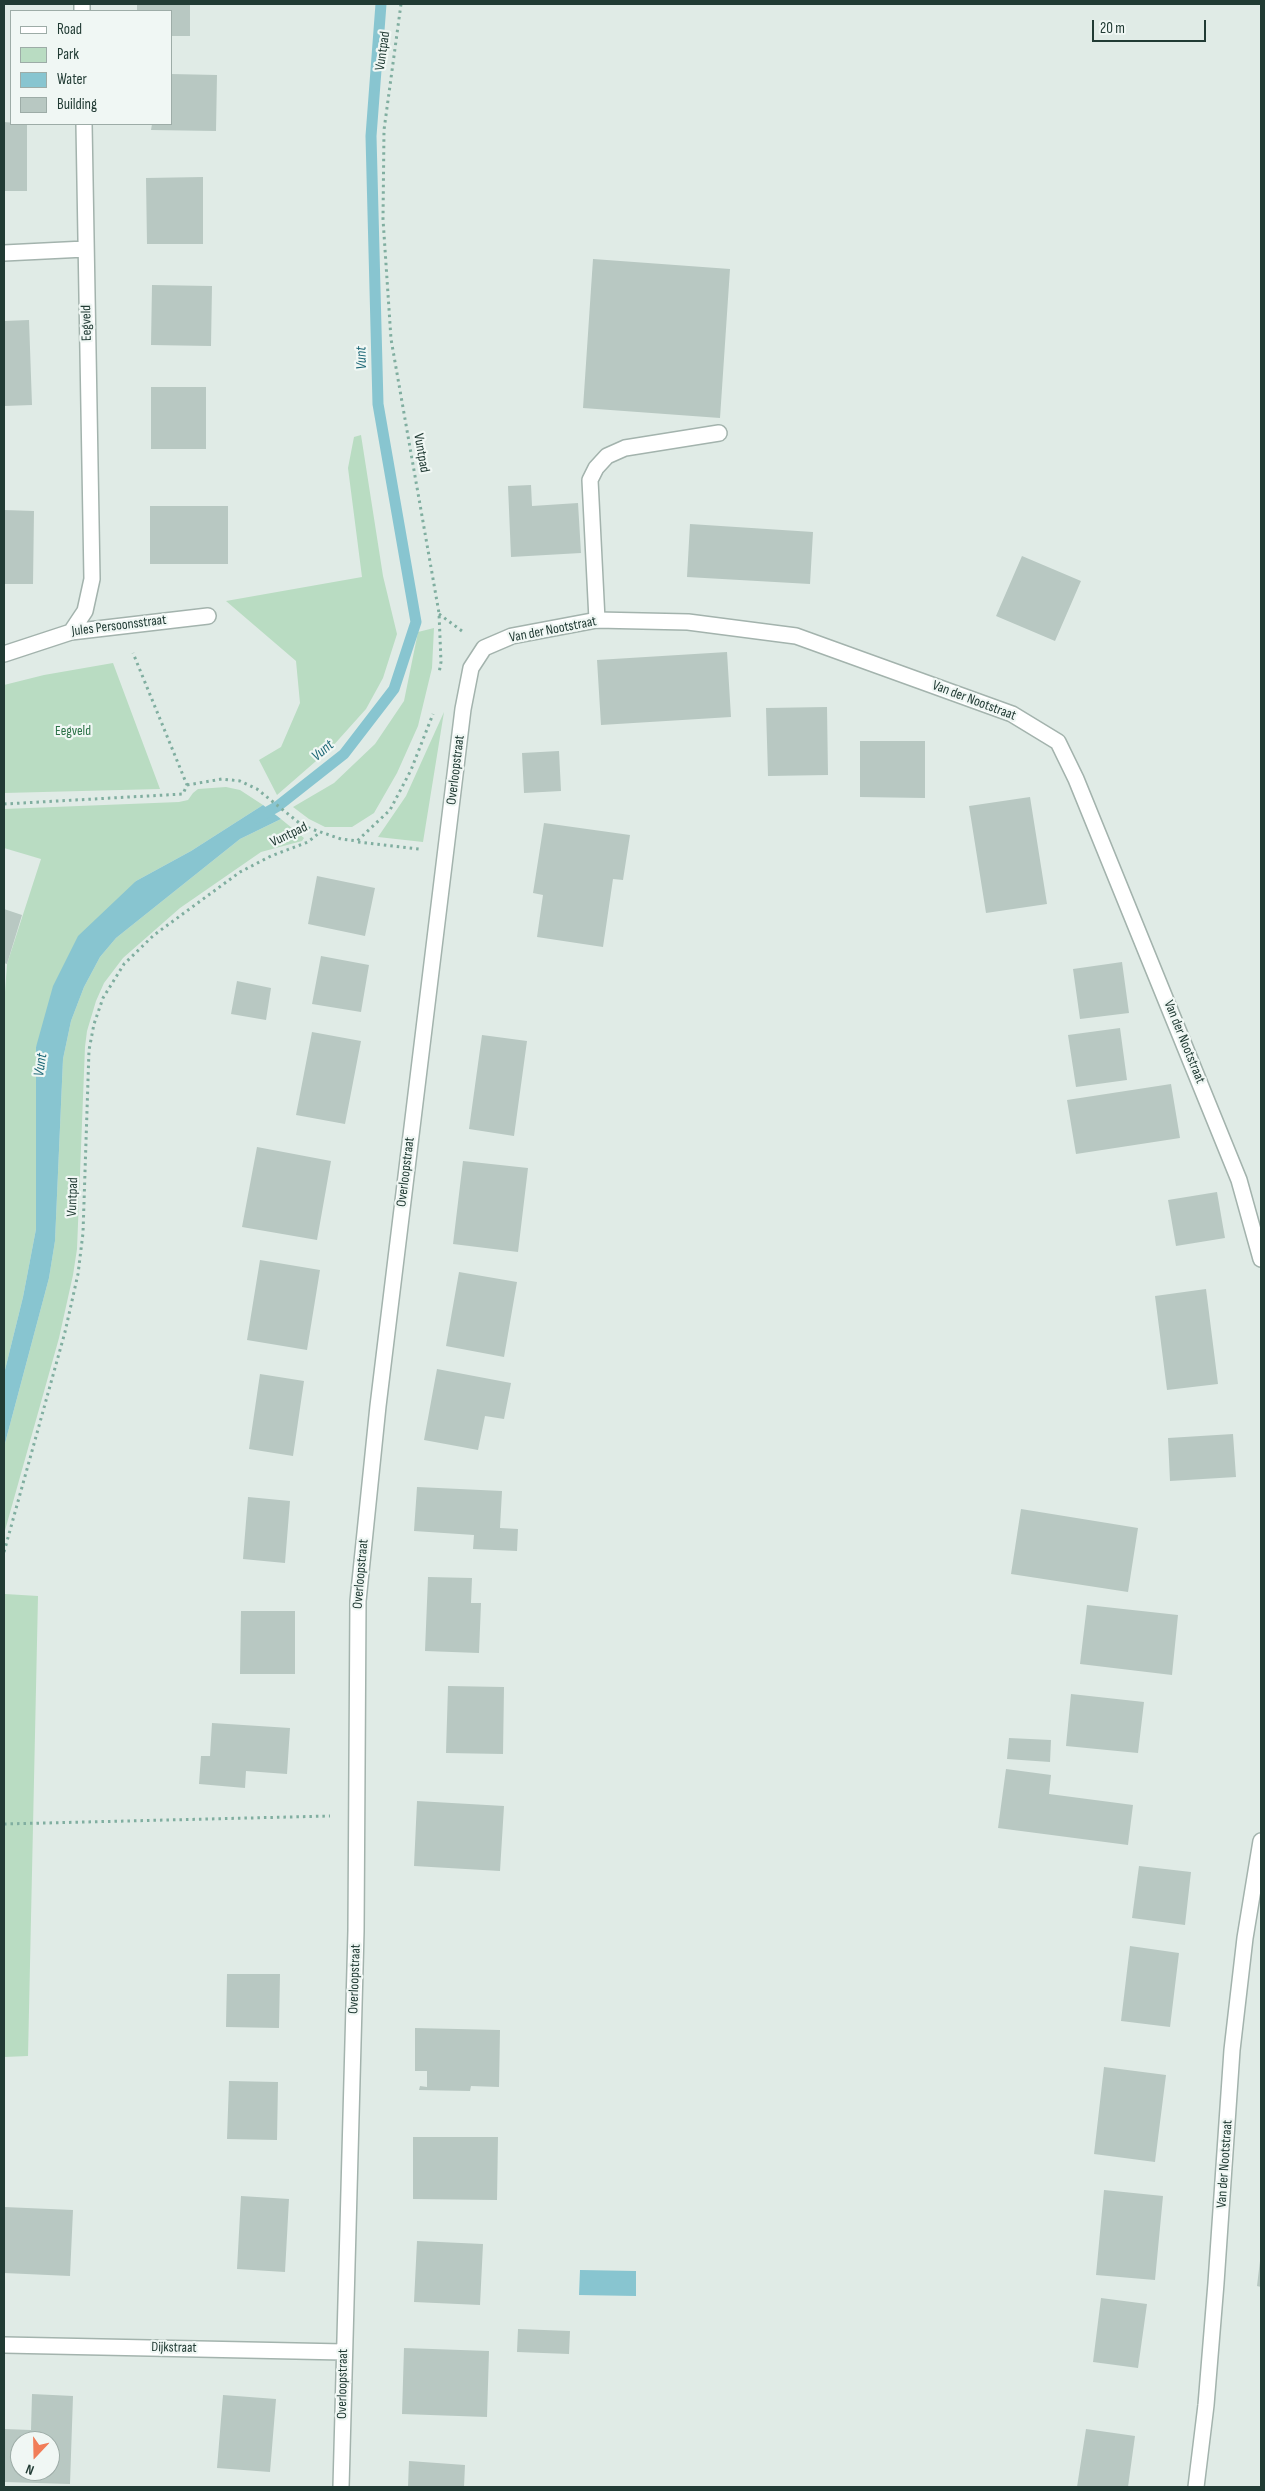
<!DOCTYPE html>
<html>
<head>
<meta charset="utf-8">
<style>
  body { margin:0 }
  #map { position:relative; width:1265px; height:2491px; overflow:hidden; background:#e0ebe6; font-family:"Sofia Sans Condensed",sans-serif }
  canvas { display:block }
  .frame { position:absolute; inset:0; border:5px solid #213b34; pointer-events:none }
  .legend { position:absolute; left:10px; top:10px; width:162px; height:115px; box-sizing:border-box; background:#f0f7f4; border:1px solid #9daca7; margin:0; padding:6px 9px; list-style:none; font-size:15px; color:#213b34 }
  .legend li { display:flex; align-items:center; gap:10px; height:25px }
  .legend b { width:25px; border:1px solid #9daca7 }
  .north { position:absolute; left:10px; top:2431px; width:50px; height:50px; box-sizing:border-box; background:#f0f7f4; border:1px solid #9daca7; border-radius:50%; rotate:201deg; font-size:14px; font-weight:700; line-height:20px; text-align:center; color:#213b34 }
  .north::after { content:''; display:block; margin:auto; width:18px; height:22px; background:#f17d58; clip-path:polygon(50% 0,100% 100%,50% 72%,0 100%) }
  .scale { position:absolute; left:1092px; top:20px; width:114px; height:22px; box-sizing:border-box; border:2px solid #213b34; border-top:0; padding-left:6px; font-size:15px; line-height:18px; white-space:nowrap; color:#213b34; -webkit-text-stroke:4px #f0f7f4; paint-order:stroke }
</style>
</head>
<body>
<div id="map">
<canvas width="1265" height="2491"></canvas>
<div class="frame"></div>
<ul class="legend">
<li><b style="height:6px;background:#fff"></b>Road</li>
<li><b style="height:14px;background:#b9dcc2"></b>Park</li>
<li><b style="height:14px;background:#88c5d0"></b>Water</li>
<li><b style="height:14px;background:#b8c8c2"></b>Building</li>
</ul>
<div class="north">N</div>
<div class="scale">20 m</div>
</div>
<script>
const ctx = document.querySelector('canvas').getContext('2d');
ctx.lineJoin = 'round';
function paint(path, color) {
  ctx.fillStyle = color;
  ctx.fill(path, 'evenodd');
}
function poly(rows) {
  const path = new Path2D();
  for (const r of rows) {
    path.moveTo(r[0], r[1]);
    for (let i = 2; i < r.length; i += 2) path.lineTo(r[i], r[i + 1]);
  }
  return path;
}
function stroke(path, color, width, dash) {
  ctx.strokeStyle = color;
  ctx.lineWidth = width;
  ctx.lineCap = dash ? 'butt' : 'round';
  ctx.setLineDash(dash || []);
  ctx.stroke(path);
}
function label(font, color, halo, rows, align = 'center') {
  ctx.font = font + ' "Sofia Sans Condensed",sans-serif';
  ctx.lineWidth = 4.5;
  ctx.setLineDash([]);
  ctx.textBaseline = 'middle';
  ctx.strokeStyle = halo;
  ctx.fillStyle = color;
  for (const [text, x, y, turn = 0] of rows) {
    ctx.save();
    ctx.translate(x, y);
    ctx.rotate((+turn || 0) * Math.PI / 180);
    ctx.textAlign = isNaN(turn) ? turn : align;
    if (halo) ctx.strokeText(text, 0, 0);
    ctx.fillText(text, 0, 0);
    ctx.restore();
  }
}
const green = poly([
  [361,435,383,576,397,634,383,678,366,709,331,748,277,795,259,760,281,747,300,703,296,661,226,601,362,577,348,468,354,437],
  [434,628,432,668,418,726,397,773,374,813,352,827,325,827,309,819,293,807,334,783,375,744,404,701,418,632],
  [113,663,160,789,4,793,4,685,44,675],
  [444,712,423,842,378,837,406,796],
  [226,787,240,790,263,805,191,851,136,881,36,1047,36,1229,23,1297,4,1374,4,1006,7,964,41,859,4,848,4,809,179,802,188,800,193,793,198,789],
  [281,819,304,838,302,841,261,852,180,908,123,958,104,983,96,1001,87,1031,85,1047,77,1249,73,1275,59,1338,4,1534,4,1447,49,1278,55,1241,63,1059,71,1021,84,987,100,957,116,938,240,839],
  [5,1594,38,1596,28,2056,4,2057]
]);
const water = poly([
  [263,805,281,819,240,839,116,938,100,957,84,987,71,1021,63,1059,55,1241,49,1278,4,1447,4,1374,23,1297,36,1229,36,1047,53,986,78,936,136,881,191,851],
  [580,2270,636,2271,636,2296,579,2295]
]);
const stream = poly([
  [257,818,278,806,344,754,394,689,416,622,378,404,371,136,381,4]
]);
const building = poly([
  [137,4,190,4,190,36,171,36,171,11,137,11],
  [171,74,217,75,216,131,151,130,152,124,171,124],
  [4,122,27,124,27,191,4,191],
  [203,177,203,244,147,244,146,178],
  [593,259,730,269,720,418,583,408],
  [152,285,212,286,211,346,151,345],
  [29,320,32,405,4,406,4,321],
  [151,387,206,387,206,449,151,449],
  [531,485,532,506,578,503,581,553,511,557,508,486],
  [150,506,228,506,228,564,150,564],
  [4,510,34,511,33,584,4,584],
  [690,524,813,532,810,584,687,577],
  [1022,556,1081,581,1055,641,996,616],
  [727,652,731,717,601,725,597,660],
  [827,707,828,775,768,776,766,708],
  [860,741,925,741,925,798,860,797],
  [559,751,561,791,524,793,522,753],
  [1030,797,1047,904,986,913,969,806],
  [544,823,630,835,623,880,613,879,603,947,537,937,543,895,533,893],
  [317,876,375,888,365,936,308,924],
  [4,909,22,915,7,964,4,963],
  [321,956,369,965,361,1012,312,1004],
  [1122,962,1129,1013,1080,1019,1073,969],
  [237,981,271,988,266,1020,231,1014],
  [1120,1028,1127,1080,1076,1087,1068,1035],
  [312,1032,361,1041,345,1124,296,1115],
  [482,1035,527,1041,514,1136,469,1129],
  [1171,1084,1180,1138,1076,1154,1067,1100],
  [257,1147,331,1161,317,1240,242,1227],
  [463,1161,528,1168,518,1252,453,1244],
  [1217,1192,1225,1238,1176,1246,1168,1200],
  [260,1260,320,1270,307,1350,247,1340],
  [459,1272,517,1282,504,1357,446,1346],
  [1206,1289,1218,1384,1167,1390,1155,1296],
  [437,1369,511,1383,504,1419,485,1416,478,1450,424,1440],
  [260,1374,304,1381,293,1456,249,1449],
  [1233,1434,1236,1477,1170,1481,1168,1438],
  [417,1487,502,1491,500,1528,518,1529,517,1551,473,1549,474,1535,414,1531],
  [248,1497,290,1501,285,1563,243,1559],
  [1021,1509,1138,1528,1128,1592,1011,1574],
  [428,1577,472,1578,471,1603,481,1603,479,1653,425,1651],
  [1087,1605,1178,1615,1172,1675,1080,1664],
  [241,1611,295,1611,295,1674,240,1674],
  [448,1686,504,1687,503,1754,446,1753],
  [1071,1694,1144,1702,1138,1753,1066,1746],
  [212,1723,290,1728,287,1774,246,1771,245,1788,199,1784,201,1756,210,1756],
  [1009,1738,1051,1740,1050,1762,1007,1759],
  [1006,1769,1051,1775,1049,1794,1133,1805,1128,1845,998,1828],
  [417,1801,504,1806,500,1871,414,1866],
  [1139,1866,1191,1872,1185,1925,1132,1918],
  [1130,1946,1179,1953,1170,2027,1121,2021],
  [227,1974,280,1974,279,2028,226,2027],
  [415,2028,500,2030,499,2087,471,2086,470,2091,419,2090,420,2086,427,2087,427,2071,415,2071],
  [1104,2067,1166,2075,1155,2162,1094,2154],
  [229,2081,278,2082,277,2140,227,2139],
  [413,2137,498,2137,497,2200,413,2199],
  [1104,2190,1163,2196,1155,2280,1096,2275],
  [241,2196,289,2199,285,2272,237,2269],
  [4,2207,73,2210,70,2276,4,2273],
  [417,2241,483,2244,480,2305,414,2302],
  [1260,2261,1261,2261,1261,2287,1257,2286],
  [1101,2298,1147,2304,1138,2368,1093,2362],
  [518,2329,570,2331,569,2354,517,2352],
  [404,2348,489,2351,487,2417,402,2414],
  [32,2394,73,2396,70,2484,4,2482,4,2429,31,2430],
  [20,2441,50,2441,50,2471,20,2471],
  [223,2395,276,2399,270,2472,217,2468],
  [1086,2429,1135,2436,1128,2487,1077,2487],
  [409,2461,465,2465,464,2487,408,2487]
]);
const path = poly([
  [401,4,384,130,383,219,391,339,439,613,441,662,439,673],
  [439,614,462,631],
  [187,785,222,779,240,781,257,789,303,826,341,839,357,841,390,810,411,770,433,714],
  [4,804,183,794,187,785,133,653],
  [358,842,419,849],
  [4,1552,65,1332,78,1274,83,1233,89,1050,94,1024,103,998,124,964,154,935,240,872,271,856,308,842,319,833],
  [4,1824,330,1816]
]);
const lane = poly([
  [597,620,590,480,596,468,607,456,625,448,719,433]
]);
const street = poly([
  [82,4,82,11],
  [4,253,85,249],
  [71,632,85,611,92,579,84,124],
  [4,654,71,632,208,616],
  [4,2345,344,2352],
  [341,2487,356,1931,358,1601,378,1406,463,709,471,668,484,648,512,636,597,620,688,622,796,636,1012,714,1058,742,1076,779,1239,1180,1261,1259],
  [1196,2487,1206,2405,1216,2283,1232,2050,1245,1938,1261,1841]
]);
const streetNames = [
  ["Vuntpad",383,51,-82],
  ["Eegveld",87,323,-91],
  ["Vuntpad",421,453,80],
  ["Jules Persoonsstraat",119,626,-7],
  ["Van der Nootstraat",553,630,-11],
  ["Van der Nootstraat",974,701,21],
  ["Overloopstraat",456,770,-83],
  ["Vuntpad",289,835,-25],
  ["Van der Nootstraat",1184,1042,68],
  ["Overloopstraat",406,1172,-83],
  ["Vuntpad",73,1197,-88],
  ["Overloopstraat",361,1574,-85],
  ["Overloopstraat",355,1979,-88],
  ["Van der Nootstraat",1225,2164,-86],
  ["Dijkstraat",174,2348,1],
  ["Overloopstraat",343,2384,-89]
];
const parkNames = [
  ["Eegveld",73,731]
];
const waterNames = [
  ["Vunt",362,358,-91],
  ["Vunt",323,751,-40],
  ["Vunt",41,1065,-81]
];
paint(green, '#b9dcc2');
paint(water, '#88c5d0');
stroke(stream, '#88c5d0', 11);
paint(building, '#b8c8c2');
stroke(lane, '#a3b3ad', 18);
stroke(street, '#a3b3ad', 18);
stroke(path, '#80aea0', 3, [2.5, 4]);
stroke(lane, '#fff', 15);
stroke(street, '#fff', 15);
label('14px', '#213b34', '#f0f7f4', streetNames);
label('14px', '#2b7146', '#f0f7f4', parkNames);
label('italic 15px', '#1c6776', '#f0f7f4', waterNames);
</script>
</body>
</html>
